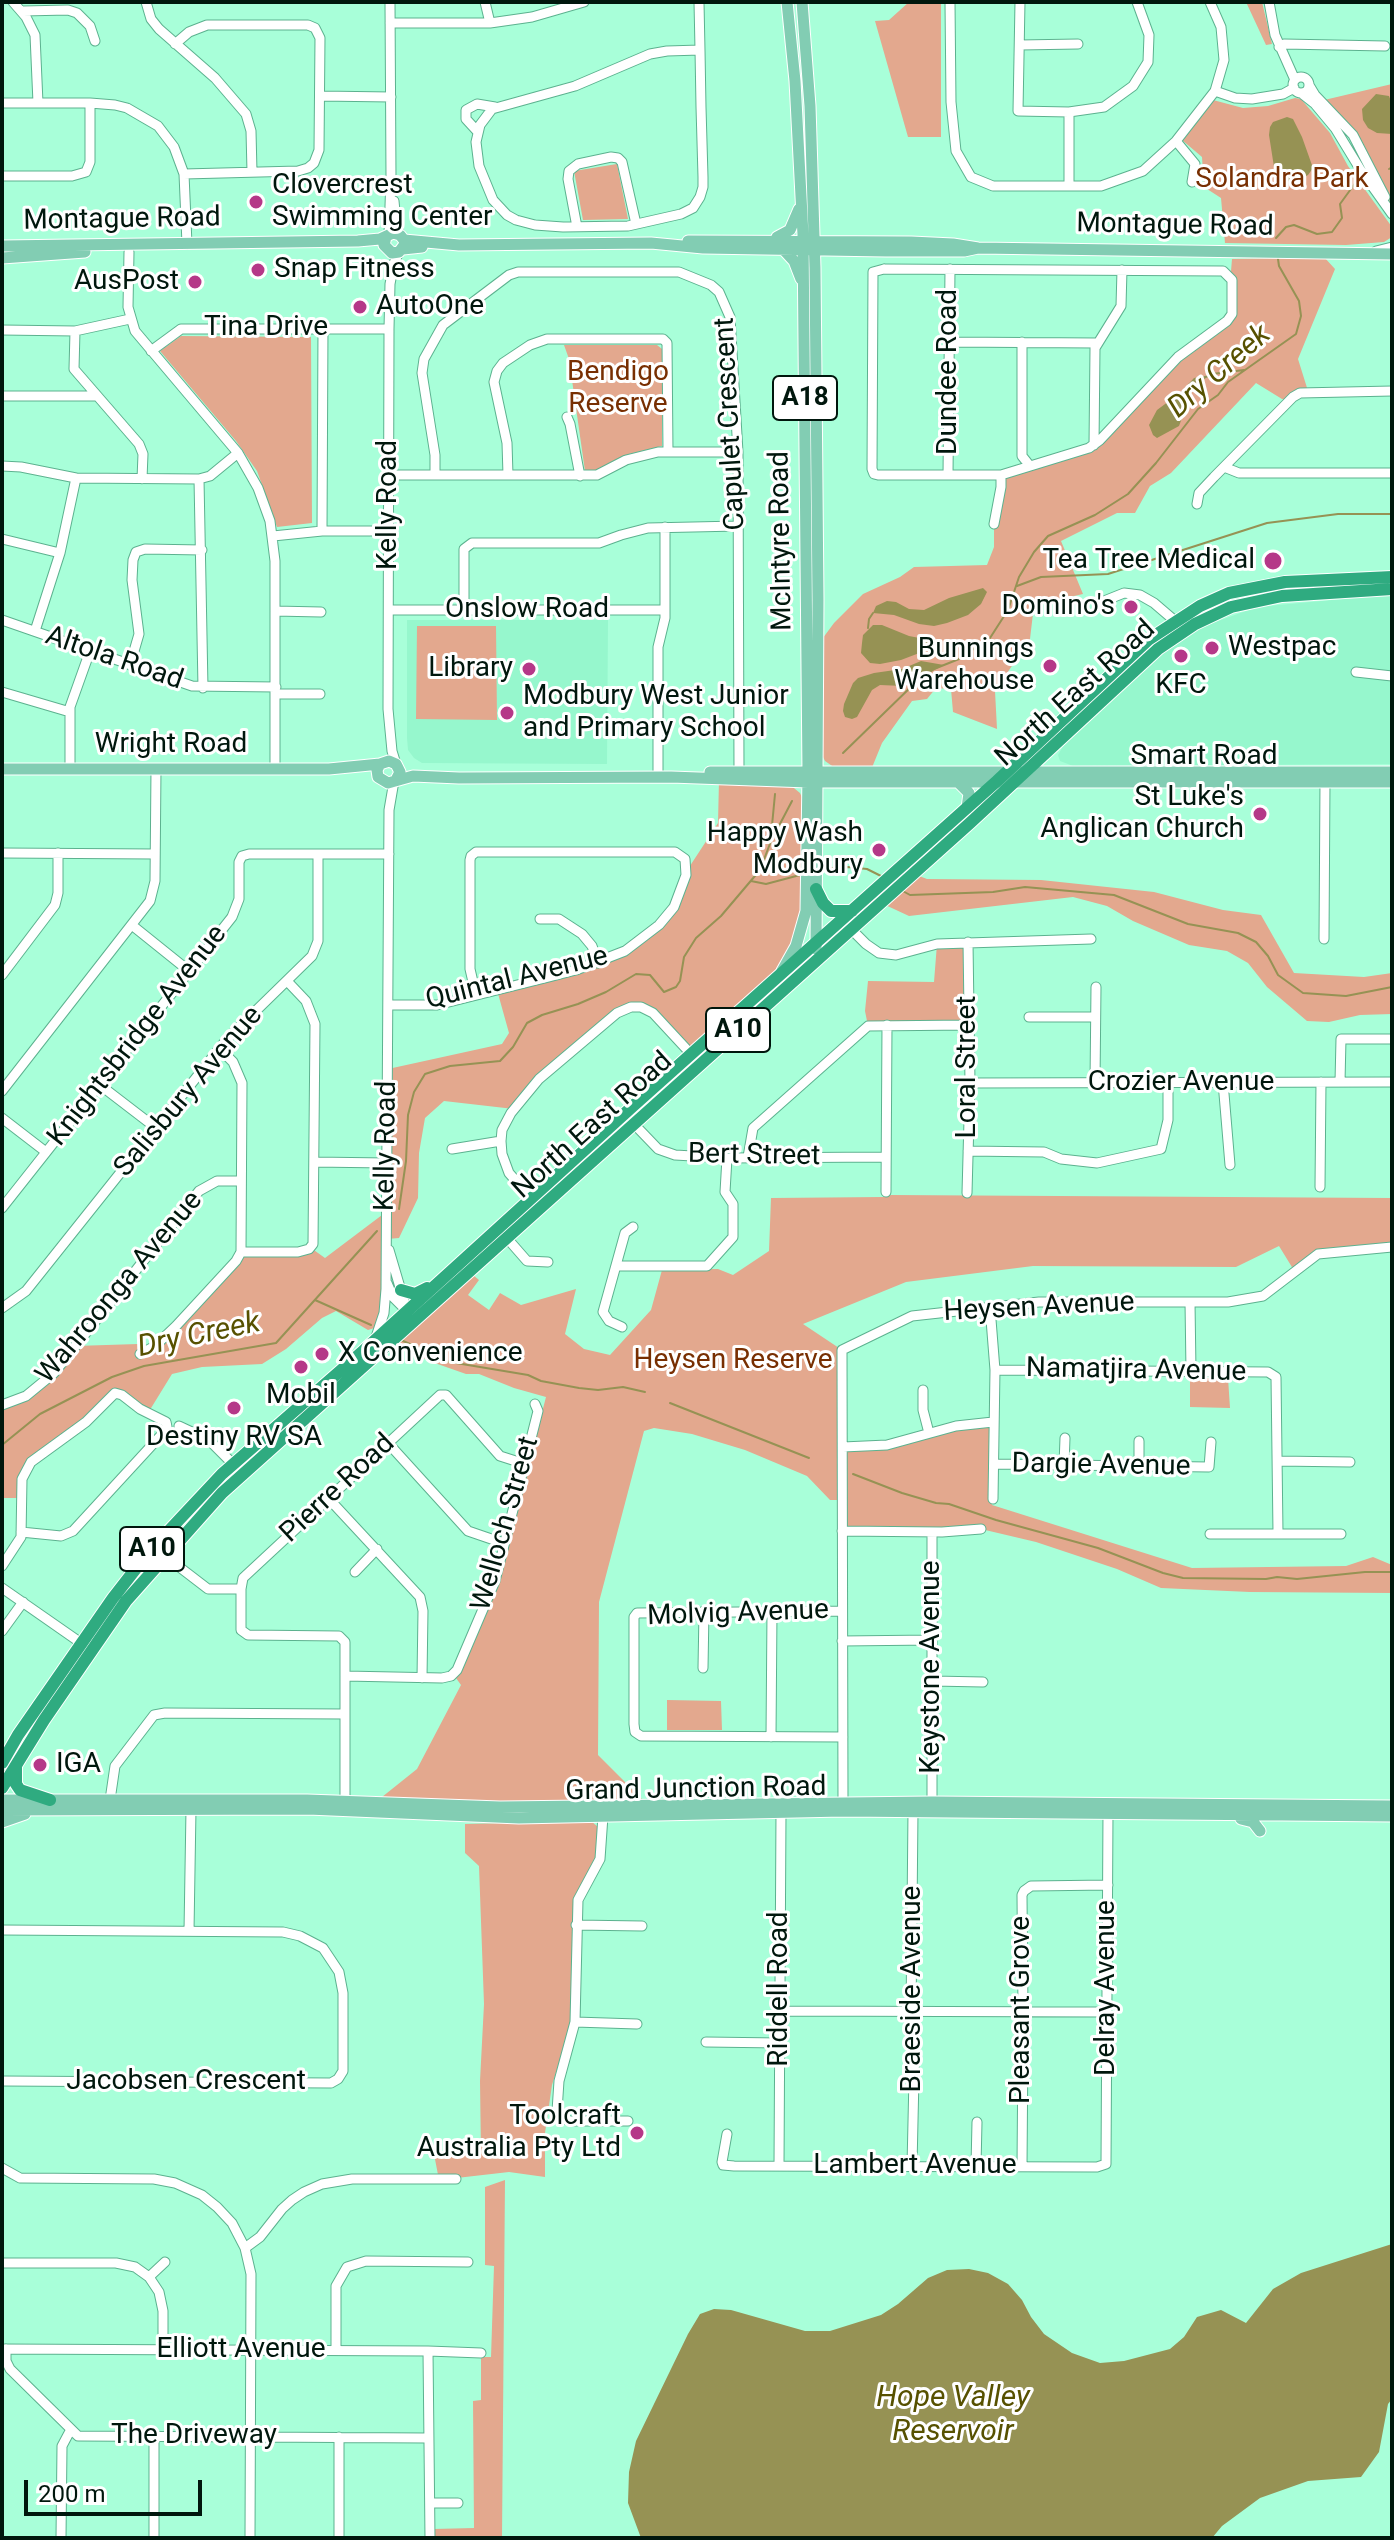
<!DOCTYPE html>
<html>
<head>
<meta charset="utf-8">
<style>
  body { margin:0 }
  #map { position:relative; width:1394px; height:2540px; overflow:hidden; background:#a8ffd9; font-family:Roboto,sans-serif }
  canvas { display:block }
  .frame { position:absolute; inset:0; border:4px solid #00170d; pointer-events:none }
  .scale { position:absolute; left:24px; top:2480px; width:178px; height:36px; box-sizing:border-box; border:4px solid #00170d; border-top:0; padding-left:10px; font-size:24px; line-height:28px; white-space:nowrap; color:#00170d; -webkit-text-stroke:6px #fff; paint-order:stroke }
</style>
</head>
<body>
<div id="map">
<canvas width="1394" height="2540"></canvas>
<div class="frame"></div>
<div class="scale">200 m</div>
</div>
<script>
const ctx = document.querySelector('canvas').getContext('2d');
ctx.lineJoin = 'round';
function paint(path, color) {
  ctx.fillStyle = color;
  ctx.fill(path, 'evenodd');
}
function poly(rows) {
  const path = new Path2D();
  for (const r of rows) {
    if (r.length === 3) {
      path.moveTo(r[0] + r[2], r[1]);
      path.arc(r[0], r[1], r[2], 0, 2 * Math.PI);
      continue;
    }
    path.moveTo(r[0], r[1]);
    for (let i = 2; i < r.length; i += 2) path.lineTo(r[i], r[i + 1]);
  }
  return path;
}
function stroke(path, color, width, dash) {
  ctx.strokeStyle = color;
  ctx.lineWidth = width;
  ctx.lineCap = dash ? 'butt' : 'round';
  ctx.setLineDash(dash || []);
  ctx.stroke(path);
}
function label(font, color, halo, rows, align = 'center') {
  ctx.font = font + ' Roboto,sans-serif';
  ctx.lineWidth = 6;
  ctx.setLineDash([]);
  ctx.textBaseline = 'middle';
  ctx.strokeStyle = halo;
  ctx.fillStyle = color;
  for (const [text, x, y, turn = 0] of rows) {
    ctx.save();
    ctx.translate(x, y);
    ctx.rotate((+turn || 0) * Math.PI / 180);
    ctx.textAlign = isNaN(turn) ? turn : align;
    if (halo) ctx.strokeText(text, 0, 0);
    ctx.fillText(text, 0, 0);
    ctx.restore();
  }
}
const built = poly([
  [1375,596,1392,596,1392,764,1073,766,1060,761,1058,755,1065,743,1153,661,1184,637,1207,625,1257,607],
  [407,620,608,620,607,764,422,763,414,758,408,750,407,738]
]);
const green = poly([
  [909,2,941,2,941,137,908,137,875,21,889,20],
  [1246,2,1262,2,1272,44,1266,45],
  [1392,84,1392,208,1362,151,1320,101],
  [1295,98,1301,99,1330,133,1348,166,1392,227,1392,237,1384,242,1346,245,1225,243,1221,198,1204,187,1202,157,1182,140,1213,100,1243,108,1268,106],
  [617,164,628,219,583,220,574,171],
  [1324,257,1335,269,1298,359,1308,391,1290,400,1282,399,1256,383,1171,473,1150,486,1135,513,1117,513,1061,541,1083,594,1034,605,1030,639,995,691,997,729,953,712,951,689,936,688,927,699,912,701,882,743,871,770,838,770,825,761,817,745,817,646,834,623,863,594,900,577,914,567,987,565,994,547,994,524,1001,475,1089,448,1164,372,1227,321,1232,259],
  [181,336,311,337,312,523,277,527,257,471,236,441,160,351],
  [564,345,657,345,662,349,662,446,629,454,596,470,585,471,569,359],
  [417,626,496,626,497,720,416,719],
  [719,780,789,784,800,793,807,809,802,919,777,978,691,1054,650,1011,637,1007,602,1025,514,1109,444,1101,425,1118,419,1153,418,1198,399,1238,387,1239,381,1326,368,1330,336,1311,322,1318,286,1349,262,1364,202,1367,172,1374,148,1413,117,1393,31,1462,21,1498,2,1498,2,1405,26,1396,75,1346,138,1344,140,1353,155,1346,241,1252,311,1248,325,1258,386,1212,388,1069,502,1044,509,1033,497,990,549,977,639,941,670,913,686,872,718,823],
  [914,874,927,879,1041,880,1154,892,1223,910,1261,915,1294,973,1364,977,1392,973,1392,1014,1360,1015,1329,1022,1307,1021,1267,987,1248,963,1227,951,1189,945,1133,921,1107,906,1073,897,909,916,881,903],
  [968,942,969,1025,868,1026,865,1011,868,981,934,982,937,944],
  [891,1195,1392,1198,1392,1247,1318,1254,1295,1272,1279,1246,1236,1267,1033,1266,906,1282,803,1324,842,1350,843,1447,887,1445,993,1422,992,1505,1192,1568,1346,1566,1373,1557,1392,1565,1392,1593,1250,1592,1161,1588,1117,1569,1036,1542,981,1529,842,1531,842,1500,830,1500,807,1476,745,1450,692,1434,654,1428,644,1431,599,1602,598,1755,645,1802,524,1803,377,1801,417,1769,461,1685,456,1678,496,1591,546,1397,514,1388,479,1374,466,1374,429,1361,396,1344,473,1275,479,1280,468,1295,489,1310,500,1293,521,1305,576,1289,565,1334,584,1349,610,1355,651,1310,662,1270,718,1269,733,1275,769,1251,771,1198,883,1197],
  [1190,1378,1228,1378,1230,1408,1190,1407],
  [667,1700,721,1701,722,1730,667,1730],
  [591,1821,598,1827,598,1848,593,1863,574,1899,571,2010,569,2031,552,2085,545,2133,545,2177,509,2172,439,2180,434,2154,481,2155,480,2081,484,2004,479,1866,465,1853,465,1824],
  [505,2180,502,2538,433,2538,433,2529,474,2528,473,2401,481,2400,481,2357,491,2357,494,2266,485,2265,485,2187]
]);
const water = poly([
  [1376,94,1389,96,1392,104,1392,134,1377,133,1368,128,1363,120,1362,109],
  [1287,117,1293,119,1302,137,1313,168,1308,175,1298,180,1286,181,1278,176,1274,167,1269,135,1270,127,1273,122],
  [1215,374,1195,383,1179,426,1157,438,1153,435,1149,425,1157,410,1180,393,1194,378],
  [983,588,987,592,981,604,968,615,947,623,934,626,919,624,894,615,873,613,876,606,887,601,896,602,909,609,924,610,949,598],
  [873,625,882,625,909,636,930,640,935,642,935,647,901,660,880,664,870,663,861,653,862,643,863,635],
  [921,661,944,665,903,686,880,685,872,690,857,717,852,719,845,717,843,711,844,704,853,683,858,678,874,673,902,669],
  [1392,2244,1392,2399,1388,2404,1379,2452,1361,2477,1308,2481,1260,2498,1222,2526,1212,2538,641,2538,628,2503,629,2472,636,2441,688,2334,700,2314,714,2309,731,2310,805,2331,830,2331,881,2315,898,2304,928,2278,947,2270,969,2269,988,2273,1008,2284,1022,2300,1031,2317,1044,2334,1072,2353,1100,2363,1124,2361,1170,2349,1184,2337,1197,2317,1221,2310,1246,2323,1273,2289,1301,2273]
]);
const stream = poly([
  [1389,169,1392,167],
  [1276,238,1286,227,1294,225,1317,234,1332,232,1342,218,1340,204,1356,182],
  [1212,374,1244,370],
  [1017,586,1041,577,1108,574,1267,523,1338,514,1392,514],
  [868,628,869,619,873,613],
  [843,753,916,682,934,669,959,659,990,638,1008,610,1019,577,1034,552,1048,536,1095,515,1128,494,1156,463,1198,409,1218,395,1228,382,1296,334,1301,316,1299,301,1279,266,1278,259],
  [771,836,775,794],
  [831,868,848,867,867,869,883,877],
  [751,881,766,884,800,875],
  [901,890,910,895,993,892,1025,887,1114,895,1188,924,1238,933,1256,942,1268,956,1278,975,1303,993,1346,996,1392,987],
  [399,1209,406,1161,408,1115,414,1092,425,1074,450,1066,500,1061,513,1047,527,1023,542,1015,578,1004,606,992,636,974,650,975,664,992,676,987,680,981,684,957,696,938,721,916,760,870,771,841,792,801],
  [315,1300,371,1325],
  [401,1340,450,1362,528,1375,541,1381,579,1388,598,1390,623,1387,645,1392],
  [670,1403,809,1458],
  [2,1445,40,1414,112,1377,144,1366,276,1343,377,1231],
  [853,1474,902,1493,936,1503,949,1504,996,1520,1098,1548,1163,1573,1183,1578,1266,1579,1277,1577,1297,1579,1365,1572,1392,1572]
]);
const minor = poly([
  [13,2,26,17,35,35,38,103],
  [146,2,151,19,159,29,215,78,246,114,251,131,252,172],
  [485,2,490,23],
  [699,2,700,50,701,107,703,177,703,187,700,197,693,208,681,214,628,226,563,227,535,225,516,220,507,215,493,200,479,166,476,142,480,125,492,109,575,86,650,54,667,51,700,50],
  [950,2,951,102,956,151,971,177,993,186,1101,186,1143,171,1176,141,1215,91,1224,60,1221,27,1210,2],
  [1020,2,1018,111,1069,112,1104,107,1133,86,1148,62,1149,35,1137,2],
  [1269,2,1275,35,1295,80],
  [23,11,68,10,77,13,90,26,95,41],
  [390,23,490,23,532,17,584,2],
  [175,44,189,32,207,25,308,25,315,28,320,38,319,150,314,163,308,168,298,171,184,174],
  [1020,45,1078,44],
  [1279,47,1284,44,1385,46],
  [1301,85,8],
  [1309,85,1315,95,1353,135,1385,197],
  [1215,91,1235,98,1252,99,1283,94,1294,88],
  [1301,93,1315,104,1335,128,1360,169,1392,214],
  [320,96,391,97],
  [2,103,90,103,115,105,127,108,158,126,174,147,184,174,187,244],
  [1069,112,1069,186],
  [477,131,466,119,466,110,477,104,495,107],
  [1176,141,1195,164,1192,182],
  [2,176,72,176,86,172,90,162,90,103],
  [394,201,396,222,400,235],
  [577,227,568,179,569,171,578,164,611,157,618,158,622,162,636,224],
  [389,234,391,178,390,2],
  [1376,251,1392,247],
  [129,252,128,307,135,331,238,453,258,488,270,521,275,561,275,769],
  [884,269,1223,271,1232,280,1232,314,1227,321,1178,357,1100,440,1089,448,1001,475,878,475,874,474,872,469,873,272,884,269],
  [2,330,75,331,130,319],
  [75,331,74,369,139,444,143,454,142,479],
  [949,342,1096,343],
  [1022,342,1022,456,1030,466],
  [151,351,181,329,389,329],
  [2,396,96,396],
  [567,417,570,424,580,476],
  [1094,445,1095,348,1121,306,1122,270],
  [2,466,21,467,76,478,199,479,210,476,238,453],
  [1224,467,1239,473,1392,473],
  [389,475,597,475,626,460,658,452,738,452],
  [435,475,435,455,422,373,424,359,443,325,509,275,518,272,679,272,711,285,719,292,730,317,738,452,739,772],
  [508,475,507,443,494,382,497,371,503,363,530,345,547,339,663,339,667,343,668,451],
  [948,475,950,269],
  [199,479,203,688],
  [1197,504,1199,493,1214,477,1293,397,1300,393,1392,391],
  [994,524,1001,487,1001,475],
  [322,531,323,328],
  [273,536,322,531,389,531],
  [2,539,60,553],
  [1104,601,1124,593,1140,595,1154,603,1175,621],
  [389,610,665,610],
  [464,610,464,549,472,543,599,543,621,535,648,528,738,526],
  [275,611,321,612],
  [2,620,192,686,276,687],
  [35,631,60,553,76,478],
  [130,665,139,634,132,580,133,560,136,552,145,549,202,550],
  [1356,672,1392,676],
  [2,692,70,712],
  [275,694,320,694],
  [396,764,392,751,388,709,389,329,390,284,394,263,399,252],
  [70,769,70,707,90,651],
  [658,772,658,647,665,618,665,527],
  [2,853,155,854],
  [540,919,559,919,582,934,592,946,598,963],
  [133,926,189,971],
  [851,929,866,944,879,953,896,955,937,944,1091,939],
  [1324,939,1325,781],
  [2,975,55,905,58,893,58,853],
  [388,1005,437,1005,549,977,576,970,625,951,659,925,674,907,686,875,685,859,675,852,476,852,471,856,470,860,470,969,476,995],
  [1029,1017,1095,1017],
  [219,1048,233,1062,242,1083,241,1252],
  [1223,1082,1230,1165],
  [1340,1082,1341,1039,1392,1039],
  [970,1083,1392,1082],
  [1095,1083,1096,987],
  [100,1085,156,1128],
  [2,1091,150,901,155,881,156,769],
  [2,1118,46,1152],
  [633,1123,658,1149,675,1155,727,1158,886,1157],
  [452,1149,501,1141],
  [968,1151,1044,1152,1061,1159,1097,1163,1161,1149,1168,1120,1168,1083],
  [748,1157,753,1128,868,1026,969,1025],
  [314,1162,387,1163],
  [1320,1187,1321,1082],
  [886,1192,887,1025],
  [967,1193,970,1083,968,942],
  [531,1198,509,1173,502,1154,501,1141,502,1130,511,1113,539,1079,617,1013,631,1007,641,1007,653,1013,691,1054],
  [2,1208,232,917,239,899,239,862,242,856,249,854,389,854],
  [506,1237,527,1261,548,1262],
  [389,1250,407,1311],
  [616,1266,707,1266,733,1237,733,1204,725,1192,727,1158],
  [387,1283,393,1297,406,1310],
  [1190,1302,1191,1371],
  [990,1307,995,1370,993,1499],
  [2,1308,26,1291,227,1039,312,956,318,941,318,854],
  [622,1327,609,1321,603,1312,625,1233,633,1227],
  [376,1337,384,1313,386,1289,389,810,394,781],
  [140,1354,155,1346,176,1326,236,1261,241,1252,298,1252,309,1249,313,1244,315,1024,306,1001,287,981],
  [995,1370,1268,1372,1276,1377,1278,1533],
  [923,1390,923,1410,929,1433],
  [2,1405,26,1396,54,1373,199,1191,217,1181,241,1181],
  [179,1426,209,1440,233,1464],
  [388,1443,468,1531,503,1543],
  [843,1447,887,1445,956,1426,993,1422],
  [1278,1461,1350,1462],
  [994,1464,1209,1467,1211,1442],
  [1064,1465,1065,1438],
  [1139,1466,1139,1441],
  [329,1499,420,1597,423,1611,422,1678],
  [842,1531,942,1532,981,1529],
  [1210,1534,1341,1534],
  [165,1556,208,1589,241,1589,241,1630,248,1635,339,1636,345,1642,345,1801],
  [2,1566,21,1537,22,1479,31,1462,86,1422,115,1393,122,1395,140,1409,166,1422,167,1427,164,1432,73,1531,61,1536,21,1532],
  [355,1572,377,1549],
  [2,1588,81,1643],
  [241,1589,243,1578,440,1395,446,1395,500,1456,525,1464],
  [842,1611,637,1613,634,1617,634,1724,635,1732,641,1736,843,1737],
  [2,1631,23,1602],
  [842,1641,932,1640],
  [703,1668,704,1611],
  [345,1676,442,1678,451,1676,457,1670,495,1581,538,1411,535,1404],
  [933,1681,983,1682],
  [771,1737,772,1611],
  [110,1800,115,1766,154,1715,165,1713,345,1714],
  [843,1802,842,1350,912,1316,1039,1302,1228,1302,1263,1296,1318,1254,1392,1247],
  [932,1802,932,1532],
  [603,1816,600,1859,578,1900,575,2022,559,2081,557,2111,560,2118,571,2121,628,2121],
  [576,1925,642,1926],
  [2,1930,283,1932,300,1936,323,1948,339,1972,343,1993,343,2071,338,2079,331,2083,2,2081],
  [189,1931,191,1809],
  [780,2011,1107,2012],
  [575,2022,637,2024],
  [706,2042,780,2043],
  [727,2134,722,2162,723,2165,734,2166,1097,2167,1106,2164,1108,1812],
  [779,2165,781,1812],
  [912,2166,915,2032,911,2016,913,1811],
  [976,2166,977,2122],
  [1022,2167,1023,2041,1019,2018,1023,2011,1022,1895,1024,1891,1031,1886,1108,1885],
  [2,2168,20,2178,154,2179,175,2183,202,2195,217,2207,232,2223,245,2248],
  [2,2263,116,2263,135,2267,149,2277,159,2292,163,2311,163,2350],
  [149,2277,165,2262],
  [2,2349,428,2351,481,2353],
  [6,2349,6,2361,10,2369,78,2436,427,2438],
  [336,2350,336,2286,347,2267,366,2261,468,2262],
  [428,2351,430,2538],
  [430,2503,458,2503],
  [61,2538,62,2446,70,2431],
  [154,2538,154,2437],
  [250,2538,251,2274,245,2248,260,2237,282,2209,292,2200,304,2192,322,2184,352,2179,456,2179],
  [339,2538,339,2437]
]);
const major = poly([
  [802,2,810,106,815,268,818,600,816,949],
  [386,237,384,245,392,253,399,252,405,244],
  [777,237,790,230,799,209],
  [688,241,911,242,953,244,978,248,1392,254],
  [2,246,358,241,380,239,393,233,400,235,404,240,459,245,651,243,703,248,886,251,964,251,978,248],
  [782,248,794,261,801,279],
  [403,249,422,247],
  [2,258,85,252],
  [2,769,329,769,380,764],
  [710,772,1392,772],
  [396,780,400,772,396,764,389,761,380,764,377,770,378,777,388,783,413,776,459,778,671,777,808,782,1392,782],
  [958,782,969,793,967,808],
  [782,971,796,946,806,911,808,774,803,235,795,81,787,2],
  [2,1800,307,1800,500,1807,932,1802,1392,1806],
  [2,1810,308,1809,519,1818,843,1811,1392,1816],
  [1241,1819,1253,1822,1260,1831],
  [2,1822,25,1814]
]);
const highway = poly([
  [816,889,823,903,831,911,852,911],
  [401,1290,415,1294,427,1288],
  [2,1763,18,1735,113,1598,148,1553,222,1474,362,1352,633,1106,997,781,1148,640,1200,606,1229,593,1285,582,1392,577],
  [16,1767,16,1784,20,1790,50,1800],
  [2,1788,44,1720,126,1601,222,1493,970,823,1158,649,1195,624,1231,607,1282,596,1392,589]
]);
const markers = [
  [256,202,8,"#b53888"],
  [258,270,8,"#b53888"],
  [195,282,8,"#b53888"],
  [360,307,8,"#b53888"],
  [1273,561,10,"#b53888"],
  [1131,607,8,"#b53888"],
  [1212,648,8,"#b53888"],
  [1181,656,8,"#b53888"],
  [1050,666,8,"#b53888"],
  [529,669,8,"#b53888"],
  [507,713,8,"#b53888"],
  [1260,814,8,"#b53888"],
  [879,850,8,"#b53888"],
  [322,1354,8,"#b53888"],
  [301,1367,8,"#b53888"],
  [234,1408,8,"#b53888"],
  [40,1765,8,"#b53888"],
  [637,2133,8,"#b53888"]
];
const shields = [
  [805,398,64],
  [738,1030,64],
  [152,1549,64]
];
const shieldNames = [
  ["A18",805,398],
  ["A10",738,1030],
  ["A10",152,1549]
];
const parkNames = [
  ["Solandra Park",1282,180],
  ["Bendigo",618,373],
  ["Reserve",618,405],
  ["Heysen Reserve",733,1361]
];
const poiNames = [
  ["Clovercrest",272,186,"left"],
  ["Swimming Center",272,218,"left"],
  ["Snap Fitness",274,270,"left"],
  ["AusPost",179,282],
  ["AutoOne",376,307,"left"],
  ["Tea Tree Medical",1255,561],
  ["Domino's",1115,607],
  ["Westpac",1228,648,"left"],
  ["Bunnings",1034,650],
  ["Warehouse",1034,682],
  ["Library",513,669],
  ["KFC",1181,686,"center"],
  ["Modbury West Junior",523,697,"left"],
  ["and Primary School",523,729,"left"],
  ["St Luke's",1244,798],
  ["Anglican Church",1244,830],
  ["Happy Wash",863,834],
  ["Modbury",863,866],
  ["X Convenience",338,1354,"left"],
  ["Mobil",301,1396,"center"],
  ["Destiny RV SA",234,1438,"center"],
  ["IGA",56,1765,"left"],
  ["Toolcraft",621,2117],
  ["Australia Pty Ltd",621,2149]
];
const streetNames = [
  ["Montague Road",122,220,-1],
  ["Montague Road",1175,226,1],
  ["Tina Drive",266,328],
  ["Dundee Road",949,372,-90],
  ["Capulet Crescent",731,424,-93],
  ["Kelly Road",389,505,-90],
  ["McIntyre Road",782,541,-91],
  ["Onslow Road",527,610],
  ["Altola Road",114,659,19],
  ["North East Road",1076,694,-42],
  ["Wright Road",171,745],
  ["Smart Road",1204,757],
  ["Quintal Avenue",517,979,-14],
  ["Knightsbridge Avenue",138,1036,-52],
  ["Loral Street",968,1067,-90],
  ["Crozier Avenue",1181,1083],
  ["Salisbury Avenue",189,1092,-50],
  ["North East Road",593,1126,-42],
  ["Kelly Road",387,1146,-89],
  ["Bert Street",754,1156,1],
  ["Wahroonga Avenue",120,1288,-50],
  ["Heysen Avenue",1039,1308,-3],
  ["Namatjira Avenue",1136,1371,1],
  ["Dargie Avenue",1101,1466,1],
  ["Pierre Road",338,1489,-43],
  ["Welloch Street",506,1524,-74],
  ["Molvig Avenue",738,1614,-2],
  ["Keystone Avenue",932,1667,-90],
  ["Grand Junction Road",696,1790,-1],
  ["Delray Avenue",1107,1988,-90],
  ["Riddell Road",780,1989,-90],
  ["Braeside Avenue",913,1989,-90],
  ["Pleasant Grove",1022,2010,-90],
  ["Jacobsen Crescent",186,2082],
  ["Lambert Avenue",915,2166],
  ["Elliott Avenue",241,2350],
  ["The Driveway",194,2436]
];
const waterNames = [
  ["Dry Creek",1220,372,-41],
  ["Dry Creek",199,1336,-12],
  ["Hope Valley",953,2398],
  ["Reservoir",953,2432]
];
paint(built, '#96f7cd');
paint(green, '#e3a88e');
paint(water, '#969254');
stroke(stream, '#969254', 2);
stroke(minor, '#5cb28f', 11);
stroke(major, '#fff', 13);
stroke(highway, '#fff', 14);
stroke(minor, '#fff', 9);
stroke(major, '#82cdb3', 11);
stroke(highway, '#2fab80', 12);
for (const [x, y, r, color] of markers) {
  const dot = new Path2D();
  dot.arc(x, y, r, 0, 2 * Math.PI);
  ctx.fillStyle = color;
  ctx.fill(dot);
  stroke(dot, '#fff', 3);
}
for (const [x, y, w] of shields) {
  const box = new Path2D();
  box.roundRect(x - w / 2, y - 22, w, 44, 6);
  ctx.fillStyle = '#fff';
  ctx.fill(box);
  stroke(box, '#00170d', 2);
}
label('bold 26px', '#00170d', null, shieldNames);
label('28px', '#782f02', '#fff', parkNames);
label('28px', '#00170d', '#fff', poiNames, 'right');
label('28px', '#00170d', '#fff', streetNames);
label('italic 30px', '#575100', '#fff', waterNames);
</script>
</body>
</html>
